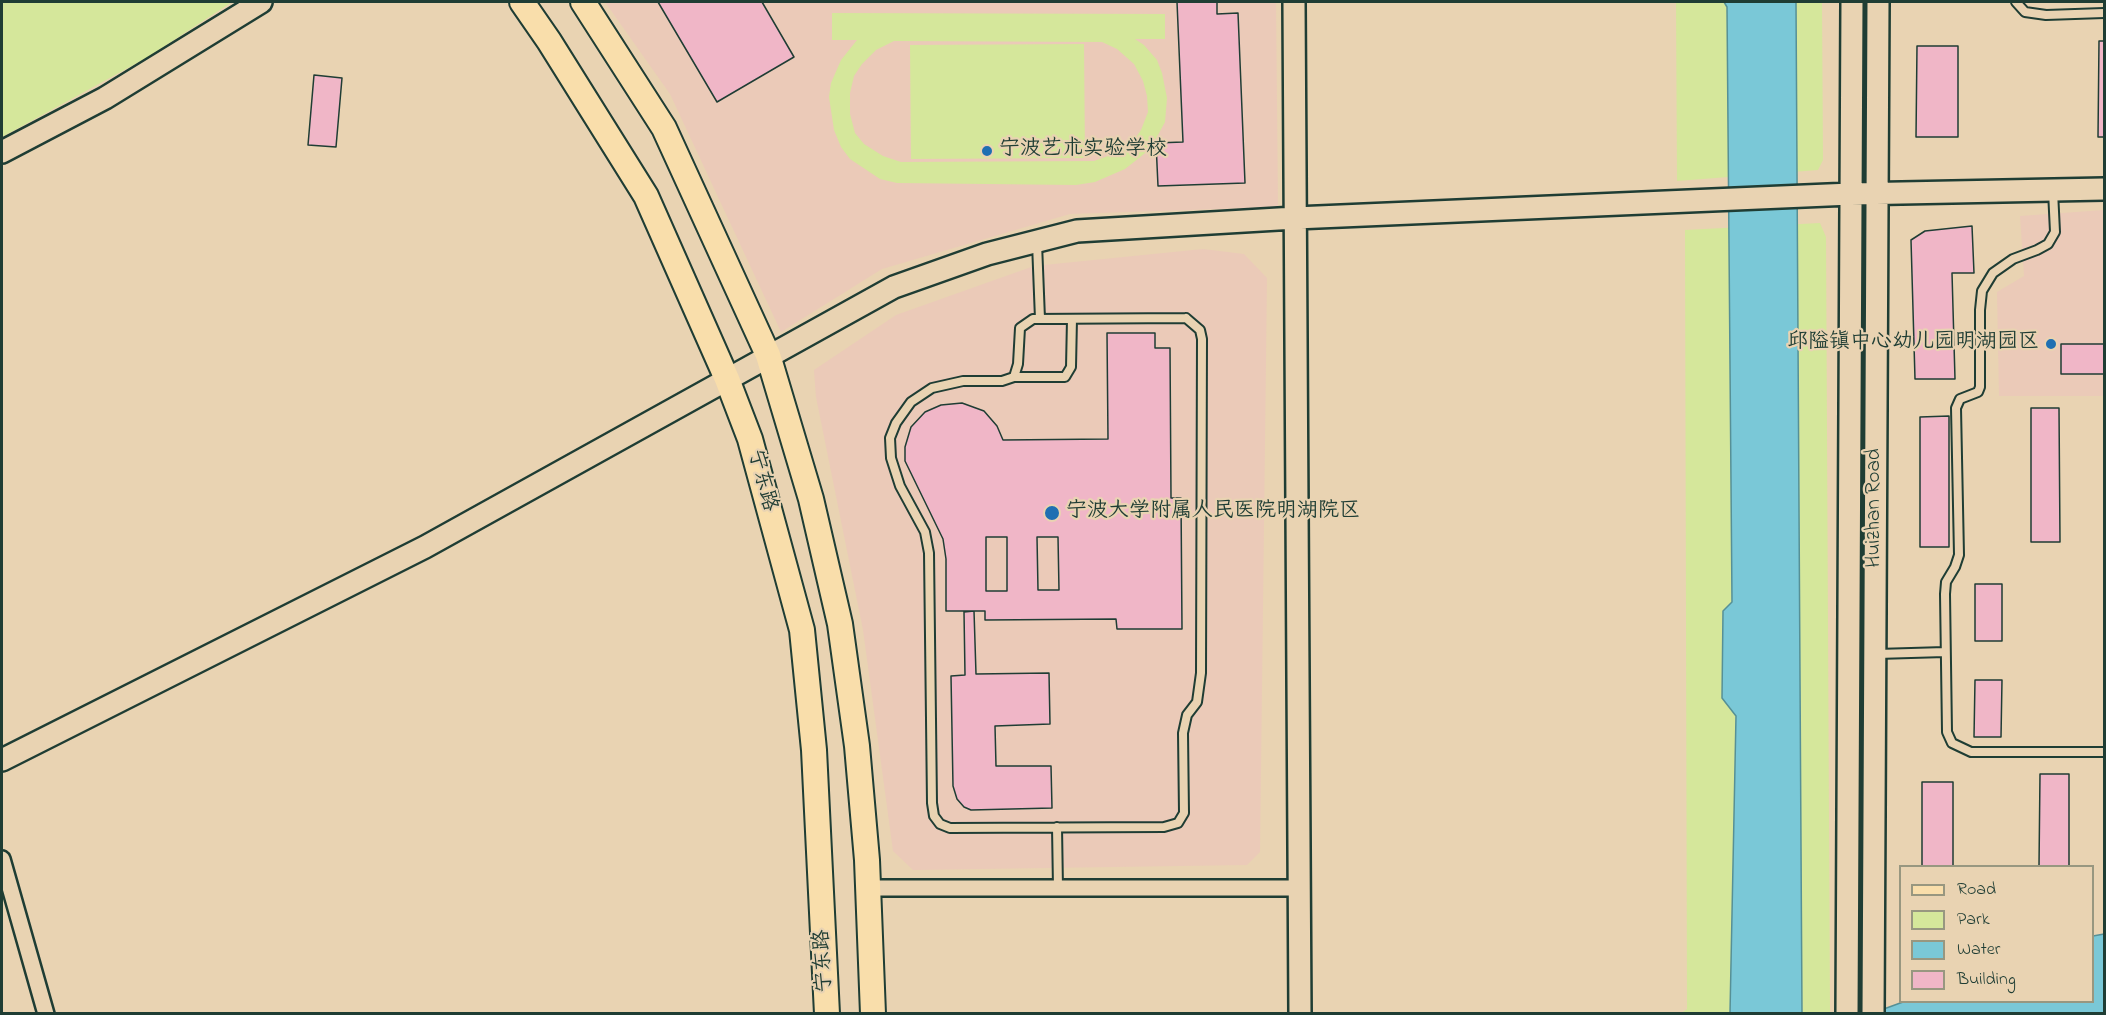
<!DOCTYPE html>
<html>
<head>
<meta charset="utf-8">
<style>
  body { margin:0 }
  #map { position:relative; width:2106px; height:1015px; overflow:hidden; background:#e9d3b2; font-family:"Indie Flower",sans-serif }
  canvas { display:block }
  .frame { position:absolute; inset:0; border:3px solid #1f3d34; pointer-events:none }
  .legend { position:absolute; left:1899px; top:865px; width:195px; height:138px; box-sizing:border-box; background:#e9d3b2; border:2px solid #989780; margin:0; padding:8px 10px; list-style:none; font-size:18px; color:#1f3d34 }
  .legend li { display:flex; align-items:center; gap:12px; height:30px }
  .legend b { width:30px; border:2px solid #989780 }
</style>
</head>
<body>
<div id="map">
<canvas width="2106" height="1015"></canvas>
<div class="frame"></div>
<ul class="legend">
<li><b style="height:8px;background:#f9deab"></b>Road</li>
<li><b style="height:16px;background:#d5e79b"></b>Park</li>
<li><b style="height:16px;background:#7ac8d7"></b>Water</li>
<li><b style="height:16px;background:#f0b6c7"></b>Building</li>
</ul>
</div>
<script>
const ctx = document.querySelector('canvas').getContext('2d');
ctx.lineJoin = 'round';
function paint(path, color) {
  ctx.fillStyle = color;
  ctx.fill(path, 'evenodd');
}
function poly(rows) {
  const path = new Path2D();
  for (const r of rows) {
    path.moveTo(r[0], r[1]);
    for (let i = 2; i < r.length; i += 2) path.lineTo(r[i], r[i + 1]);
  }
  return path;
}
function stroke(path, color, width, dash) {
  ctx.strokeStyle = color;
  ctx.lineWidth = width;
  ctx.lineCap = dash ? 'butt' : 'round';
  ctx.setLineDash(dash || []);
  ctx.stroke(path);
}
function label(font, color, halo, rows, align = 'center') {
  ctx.font = font + ' "Indie Flower","LXGW WenKai TC",sans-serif';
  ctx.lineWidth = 4.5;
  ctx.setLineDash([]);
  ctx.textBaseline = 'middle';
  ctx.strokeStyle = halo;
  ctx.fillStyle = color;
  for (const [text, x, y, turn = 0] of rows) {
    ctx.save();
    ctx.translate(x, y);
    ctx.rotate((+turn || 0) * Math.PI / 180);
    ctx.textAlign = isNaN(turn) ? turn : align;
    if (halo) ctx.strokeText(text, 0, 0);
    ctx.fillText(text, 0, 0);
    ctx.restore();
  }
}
const built = poly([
  [605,2,1276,2,1278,207,1070,214,882,269,781,332,670,94],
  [2104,210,2104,396,1999,396,1997,292,2024,276,2020,216],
  [1203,249,1244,254,1267,278,1260,852,1247,865,913,870,893,851,863,630,816,397,814,370,896,315,1034,266]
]);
const green = poly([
  [2,2,232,2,148,57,2,137],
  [1676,2,1822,2,1823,160,1818,170,1677,181],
  [832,13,1165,14,1165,39,1135,39,1144,45,1157,60,1162,73,1167,98,1165,122,1151,148,1139,158,1125,169,1095,182,1076,185,897,183,880,179,850,159,841,147,834,130,829,97,831,83,841,60,857,40,832,40],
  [894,41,1102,42,1117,49,1134,64,1143,81,1147,96,1148,112,1141,130,1132,143,1119,152,1094,161,901,162,883,156,864,144,855,133,850,114,850,93,854,76,862,64,876,50],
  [1084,44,1085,158,911,159,910,45],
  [1820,223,1826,237,1830,1013,1680,1014,1687,1009,1685,230]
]);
const water = poly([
  [1724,2,1796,2,1802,1013,1730,1013,1736,716,1722,698,1723,611,1732,602,1727,7,1724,2],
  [2104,934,2104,1013,1870,1014,1903,1002,2092,1002,2093,936,2104,934]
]);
const building = poly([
  [658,2,762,2,794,57,717,102,658,2],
  [1177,2,1217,2,1217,14,1238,13,1245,183,1158,186,1156,143,1183,142,1177,2],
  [2099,41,2104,41,2104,137,2098,137,2099,41],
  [1917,46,1958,46,1958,137,1916,137,1917,46],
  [314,75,342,78,336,147,308,145,314,75],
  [1972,226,1974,273,1952,273,1955,379,1915,379,1911,240,1925,231,1972,226],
  [1107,333,1155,333,1155,348,1170,348,1171,498,1181,498,1182,629,1117,629,1116,619,985,620,985,611,946,611,946,559,943,539,905,461,905,447,911,427,925,412,941,405,962,403,984,411,997,426,1003,440,1108,439,1107,333],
  [986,537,1007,537,1007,591,986,591,986,537],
  [1037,537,1058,537,1059,590,1038,590,1037,537],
  [2061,344,2104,344,2104,374,2061,374,2061,344],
  [2031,408,2059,408,2060,542,2031,542,2031,408],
  [1949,416,1949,547,1920,547,1920,417,1949,416],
  [1975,584,2002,584,2002,641,1975,641,1975,584],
  [974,611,976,674,1049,673,1050,724,995,726,996,766,1051,766,1052,808,971,810,964,807,957,799,953,786,951,676,965,675,964,612,974,611],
  [1975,680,2002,680,2001,737,1974,737,1975,680],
  [2040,774,2069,774,2069,866,2039,866,2040,774],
  [1922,782,1953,782,1953,866,1922,866,1922,782]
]);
const lane = poly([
  [2016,2,2025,12,2046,15,2104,13],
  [2053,191,2055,232,2048,244,2037,250,2013,259,1993,273,1982,291,1980,310,1980,387,1978,392,1960,399,1956,408,1959,555,1955,567,1946,582,1945,594,1947,732,1952,743,1971,752,2104,752],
  [1037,243,1040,319],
  [1186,318,1200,330,1202,339,1201,673,1197,702,1187,715,1183,733,1184,813,1178,823,1164,827,950,828,940,824,934,816,932,803,929,553,925,532,900,486,891,458,890,438,896,423,911,402,932,388,963,381,1002,381,1014,377,1018,364,1020,328,1033,319,1186,318],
  [1014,377,1065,377,1071,367,1072,319],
  [1877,654,1945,652],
  [1057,827,1058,888]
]);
const street = poly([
  [2,859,46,1014],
  [868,888,1299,888]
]);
const secondary = poly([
  [1294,2,1300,1014],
  [2,152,105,98,261,2],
  [2,760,425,547,894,287,987,254,1077,231,1295,218,1851,194,2104,189],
  [1847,1014,1852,2],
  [1873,1014,1878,2]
]);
const primary = poly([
  [522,2,549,41,646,196,727,379,750,439,802,630,814,750,827,1014],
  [583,2,664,128,768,355,811,499,840,624,857,746,867,860,873,1014]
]);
const markers = [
  [987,151,6,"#1f6fb2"],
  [2051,344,6,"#1f6fb2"],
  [1052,513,8,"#1f6fb2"]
];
const poiNames = [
  ["宁波艺术实验学校",999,151],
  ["邱隘镇中心幼儿园明湖园区",2039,344,"right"],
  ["宁波大学附属人民医院明湖院区",1066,513]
];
const streetNames = [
  ["宁东路",761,481,75],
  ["Huizhan Road",1876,508,-90],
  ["宁东路",825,961,-93]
];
paint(built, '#ebcab8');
paint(green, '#d5e79b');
paint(water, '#7ac8d7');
stroke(water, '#569096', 1.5);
paint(building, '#f0b6c7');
stroke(building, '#1f3d34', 1.5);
stroke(lane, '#1f3d34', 12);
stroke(street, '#1f3d34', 20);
stroke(secondary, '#1f3d34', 26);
stroke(primary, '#1f3d34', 28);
stroke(lane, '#e9d3b2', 8);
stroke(street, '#e9d3b2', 15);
stroke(secondary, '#e9d3b2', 21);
stroke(primary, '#f9deab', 24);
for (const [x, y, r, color] of markers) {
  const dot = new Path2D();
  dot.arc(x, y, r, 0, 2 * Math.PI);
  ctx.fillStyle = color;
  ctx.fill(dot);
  stroke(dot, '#e9d3b2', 2);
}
label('21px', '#1f3d34', '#e9d3b2', poiNames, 'left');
label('21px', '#1f3d34', '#e9d3b2', streetNames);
</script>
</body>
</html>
